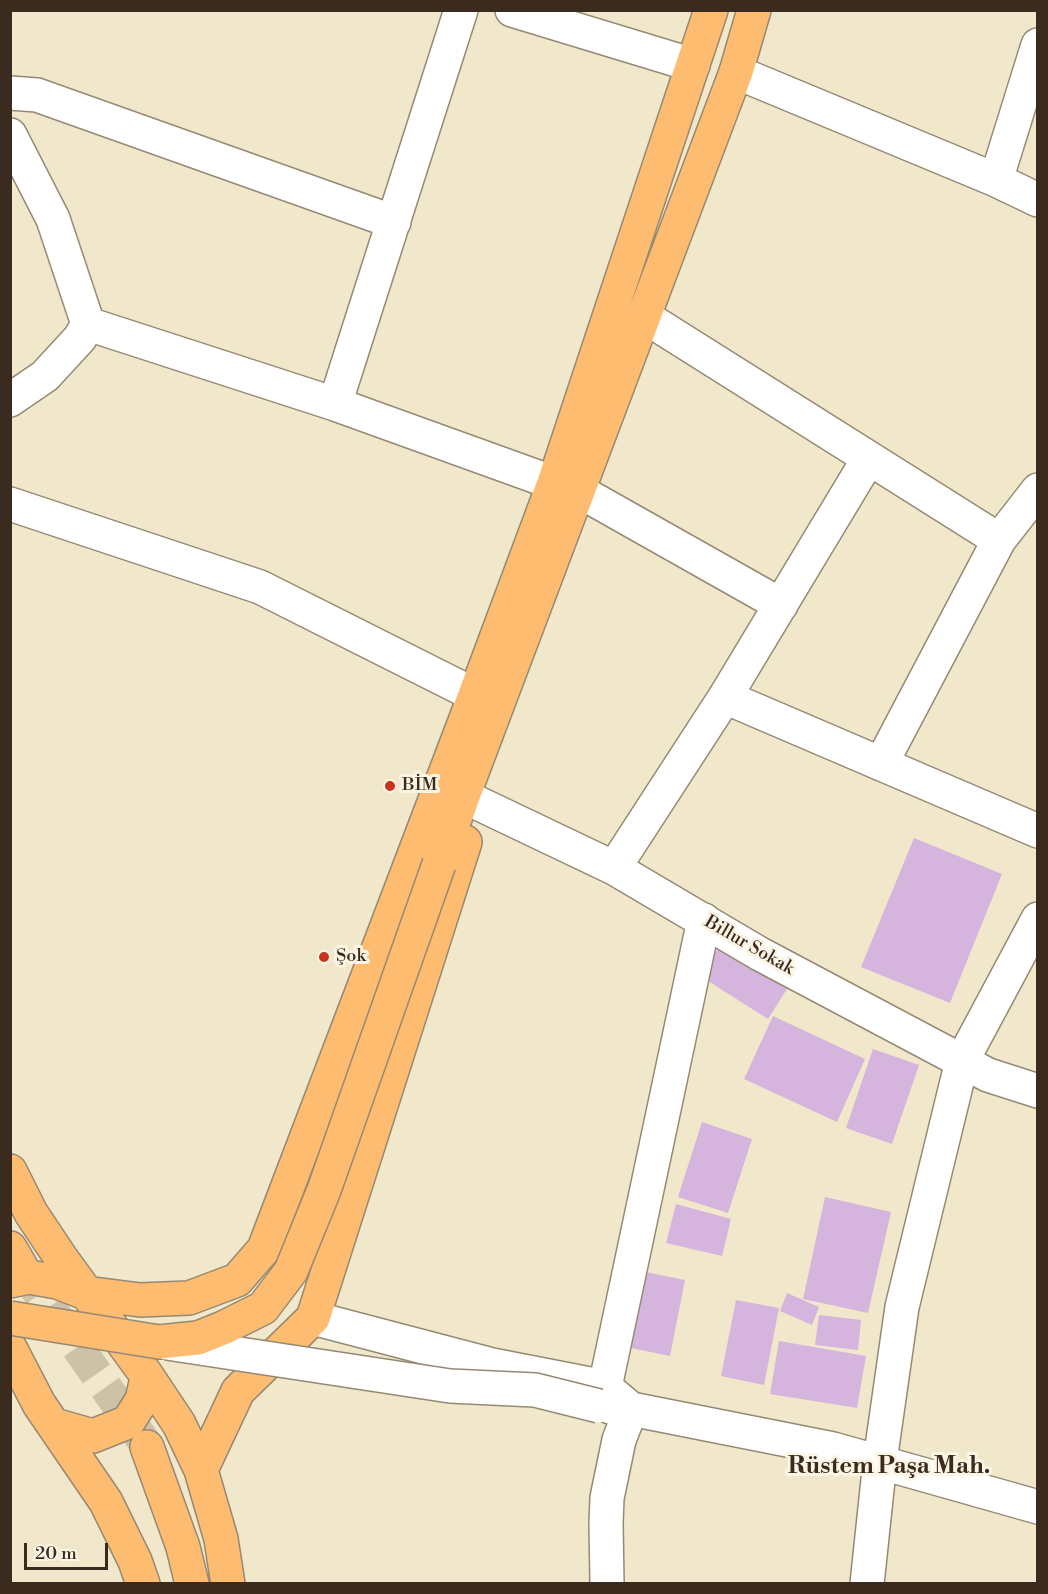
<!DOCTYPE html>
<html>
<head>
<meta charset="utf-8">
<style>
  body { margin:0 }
  #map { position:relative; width:1048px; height:1594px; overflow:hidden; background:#f1e8cb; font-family:"Libre Bodoni",serif }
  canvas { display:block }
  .frame { position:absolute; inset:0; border:12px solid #3b2a1e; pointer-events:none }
  .scale { position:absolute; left:24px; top:1543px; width:84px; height:27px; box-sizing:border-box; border:3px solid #3b2a1e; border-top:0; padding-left:8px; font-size:18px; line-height:21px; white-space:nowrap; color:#3b2a1e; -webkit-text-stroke:4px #fcf5e5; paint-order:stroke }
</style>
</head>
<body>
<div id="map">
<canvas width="1048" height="1594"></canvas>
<div class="frame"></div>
<div class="scale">20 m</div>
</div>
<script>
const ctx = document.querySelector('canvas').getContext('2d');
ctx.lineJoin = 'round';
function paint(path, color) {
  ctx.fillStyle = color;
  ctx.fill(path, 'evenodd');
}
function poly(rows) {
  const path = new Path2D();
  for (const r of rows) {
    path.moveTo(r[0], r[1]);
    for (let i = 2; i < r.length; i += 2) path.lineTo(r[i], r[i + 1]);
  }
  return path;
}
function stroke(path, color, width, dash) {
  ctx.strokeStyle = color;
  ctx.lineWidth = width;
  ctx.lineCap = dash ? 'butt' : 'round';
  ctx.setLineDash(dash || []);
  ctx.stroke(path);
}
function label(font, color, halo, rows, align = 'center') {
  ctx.font = font + ' "Libre Bodoni",serif';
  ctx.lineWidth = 6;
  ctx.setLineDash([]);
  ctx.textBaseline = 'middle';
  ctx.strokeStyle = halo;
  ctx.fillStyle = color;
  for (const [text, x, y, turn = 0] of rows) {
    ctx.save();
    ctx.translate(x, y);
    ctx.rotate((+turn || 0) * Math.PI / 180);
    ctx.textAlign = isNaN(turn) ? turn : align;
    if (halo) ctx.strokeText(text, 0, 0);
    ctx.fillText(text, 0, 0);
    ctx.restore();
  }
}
const building = poly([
  [914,838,1002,874,950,1003,861,967],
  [725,938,792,981,768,1019,700,976],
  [773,1016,865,1059,837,1122,744,1079],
  [873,1049,919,1065,892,1144,846,1128],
  [702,1122,752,1139,728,1213,678,1197],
  [825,1197,891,1212,868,1313,803,1299],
  [676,1204,731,1219,722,1256,666,1243],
  [636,1270,685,1280,670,1356,621,1346],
  [787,1293,819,1307,812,1325,780,1311],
  [736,1300,779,1308,764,1385,721,1376],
  [819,1315,861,1320,858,1350,815,1345],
  [779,1341,866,1356,857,1408,770,1394]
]);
const majorTunnel = poly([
  [21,1267,145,1443]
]);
const minor = poly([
  [512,10,693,65],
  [736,72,996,180,1038,200],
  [10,93,37,95,394,222],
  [10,135,53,219,88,324,80,338,45,376,10,400],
  [996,180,1038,45],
  [645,317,999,540],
  [88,324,335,404,554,483],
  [335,404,461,10],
  [579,491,781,605],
  [10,504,260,587,475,695],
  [725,697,1038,831],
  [881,764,999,540,1038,490],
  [463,796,614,868,760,954,988,1075,1038,1091],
  [614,868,725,697,869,458],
  [313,1318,492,1365,605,1387,631,1409,833,1449,1038,1507],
  [605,1387,704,920],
  [607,1584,606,1523,607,1498,619,1440,631,1409,610,1407],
  [867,1584,880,1461,902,1307,962,1061,1038,919]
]);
const major = poly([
  [439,864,463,796,736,72,754,10],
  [10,1171,31,1213,61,1258,145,1373,179,1424,201,1470,221,1539,228,1584],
  [10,1248,21,1267],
  [10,1281,29,1277,57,1282,86,1293,140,1300,189,1298,237,1280,264,1249,475,695,554,483,711,10],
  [10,1348,39,1404,106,1502,135,1561,143,1584],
  [54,1425,93,1436,128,1422,142,1400,147,1378],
  [147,1447,183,1547,192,1584],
  [201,1470,238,1391,313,1318,465,842]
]);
const minorBridge = poly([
  [167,1343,450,1386,535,1390,599,1406]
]);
const majorBridge = poly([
  [10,1318,159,1342,198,1338,223,1328,263,1308,291,1271,324,1190,439,864]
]);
const markers = [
  [390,786,6,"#c8321e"],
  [324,957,6,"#c8321e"]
];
const poiNames = [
  ["BİM",402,786],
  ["Şok",336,957]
];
const streetNames = [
  ["Billur Sokak",749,946,30]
];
const districtNames = [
  ["Rüstem Paşa Mah.",889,1467]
];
paint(building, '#d5b4dd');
stroke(majorTunnel, '#cdc2a8', 33, [33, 16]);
stroke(minor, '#968974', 36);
stroke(major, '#968974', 36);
stroke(minor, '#fff', 33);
stroke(major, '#fdbc70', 33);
stroke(minorBridge, '#968974', 36, []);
stroke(majorBridge, '#968974', 36, []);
stroke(minorBridge, '#fff', 33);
stroke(majorBridge, '#fdbc70', 33);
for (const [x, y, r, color] of markers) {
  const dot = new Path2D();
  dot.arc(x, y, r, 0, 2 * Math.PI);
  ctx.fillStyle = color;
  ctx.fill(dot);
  stroke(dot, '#fcf5e5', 2);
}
label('18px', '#3b2a1e', '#fcf5e5', poiNames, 'left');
label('18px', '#3b2a1e', '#fcf5e5', streetNames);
label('bold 24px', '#3b2a1e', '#fcf5e5', districtNames);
</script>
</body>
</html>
